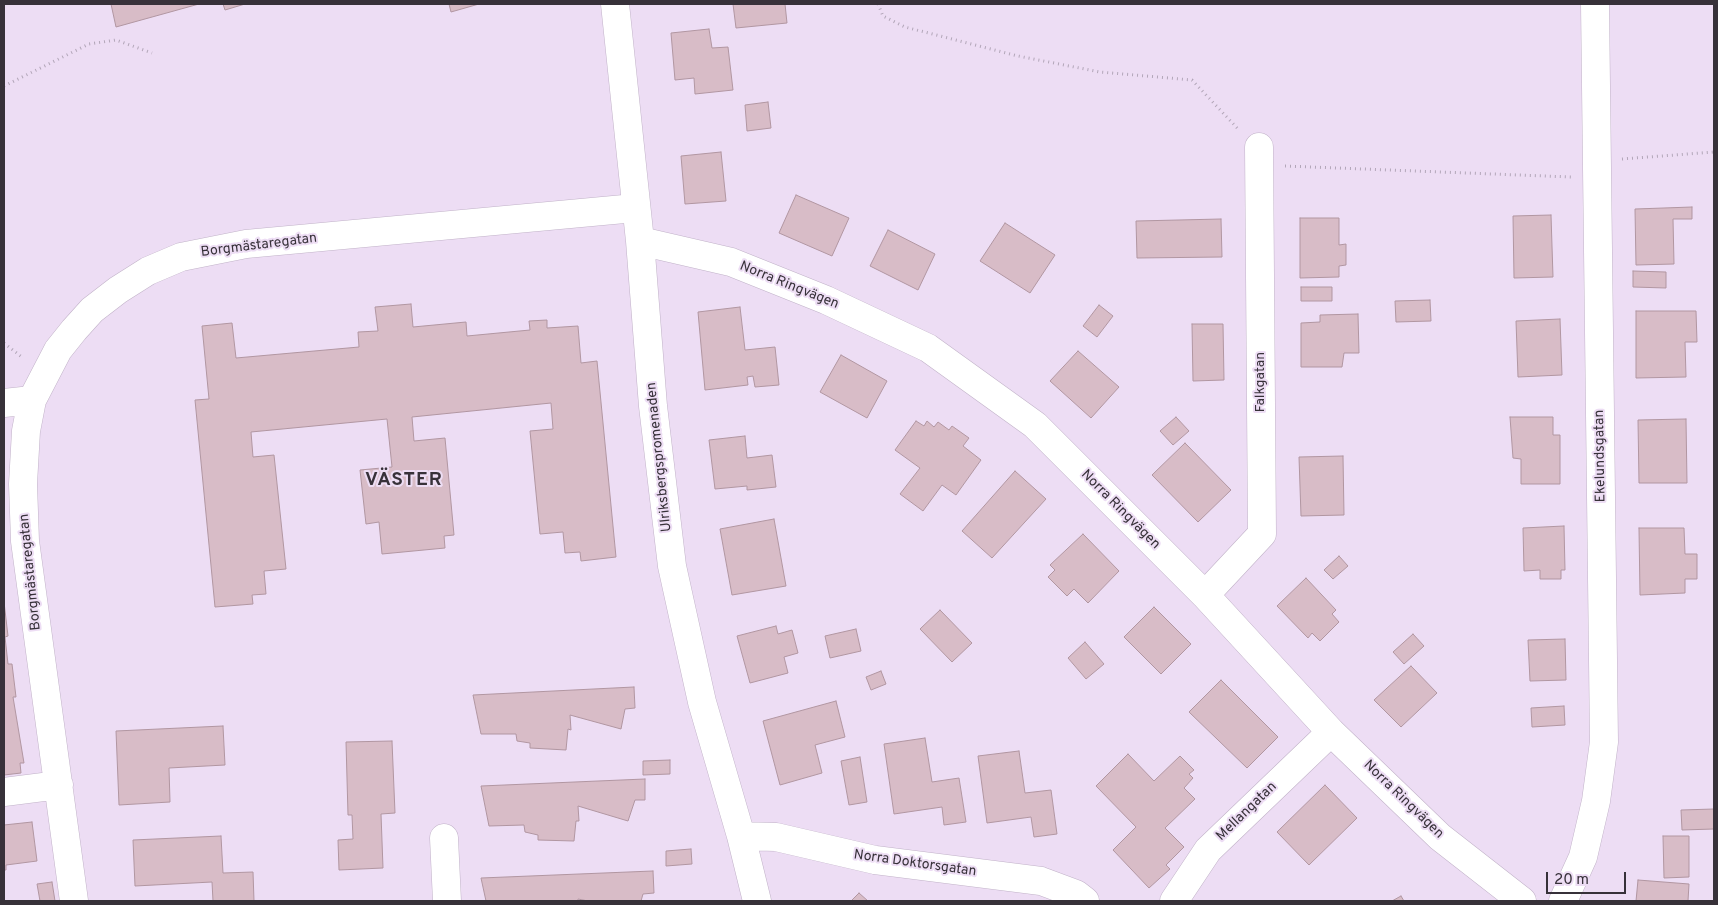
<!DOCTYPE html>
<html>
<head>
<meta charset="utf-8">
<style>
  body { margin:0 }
  #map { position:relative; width:1718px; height:905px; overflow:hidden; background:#edddf4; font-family:Overpass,sans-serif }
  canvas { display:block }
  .frame { position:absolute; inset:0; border:5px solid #373139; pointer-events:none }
  .scale { position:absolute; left:1546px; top:872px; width:80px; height:22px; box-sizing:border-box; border:2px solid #373139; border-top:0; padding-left:6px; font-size:15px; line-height:18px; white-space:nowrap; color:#373139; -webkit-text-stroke:4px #edddf4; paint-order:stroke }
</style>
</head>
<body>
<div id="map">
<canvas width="1718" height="905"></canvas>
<div class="frame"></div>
<div class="scale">20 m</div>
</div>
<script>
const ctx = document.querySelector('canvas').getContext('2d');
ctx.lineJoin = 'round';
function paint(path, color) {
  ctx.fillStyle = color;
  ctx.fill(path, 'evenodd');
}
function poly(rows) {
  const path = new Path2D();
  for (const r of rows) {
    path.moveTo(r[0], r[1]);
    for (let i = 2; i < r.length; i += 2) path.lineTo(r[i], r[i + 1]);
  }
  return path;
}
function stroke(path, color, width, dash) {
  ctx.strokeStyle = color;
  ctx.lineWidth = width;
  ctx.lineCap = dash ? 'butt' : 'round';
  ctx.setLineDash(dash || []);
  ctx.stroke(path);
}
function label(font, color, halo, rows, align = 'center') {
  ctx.font = font + ' Overpass,sans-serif';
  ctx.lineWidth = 4;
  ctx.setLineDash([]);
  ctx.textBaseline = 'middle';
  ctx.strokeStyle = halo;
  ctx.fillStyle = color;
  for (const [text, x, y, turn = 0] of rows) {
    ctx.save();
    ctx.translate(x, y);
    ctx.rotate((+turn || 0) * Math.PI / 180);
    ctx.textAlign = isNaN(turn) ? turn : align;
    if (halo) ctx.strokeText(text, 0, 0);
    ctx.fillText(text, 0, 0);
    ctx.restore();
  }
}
const building = poly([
  [111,4,199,4,116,27,111,4],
  [223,4,245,4,225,10,223,4],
  [449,4,479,4,451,12,449,4],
  [733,4,785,4,787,23,736,28,733,4],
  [709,29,712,48,728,47,733,90,695,94,694,78,675,80,671,33,709,29],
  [768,102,771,128,747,131,745,105,768,102],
  [721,152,726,201,685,204,681,156,721,152],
  [796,195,849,218,832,256,779,233,796,195],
  [1692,207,1692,219,1673,219,1674,264,1636,265,1635,209,1692,207],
  [1551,215,1553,277,1514,278,1513,216,1551,215],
  [1300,218,1339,218,1339,245,1346,244,1346,265,1339,266,1339,277,1300,278,1300,218],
  [1221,219,1222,257,1137,258,1136,221,1221,219],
  [1005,223,1055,255,1030,293,980,261,1005,223],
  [888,230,935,254,918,290,870,266,888,230],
  [1633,271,1666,272,1666,288,1633,287,1633,271],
  [1301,287,1332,287,1332,301,1301,301,1301,287],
  [1430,300,1431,321,1396,322,1395,301,1430,300],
  [411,304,413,327,466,322,467,336,530,330,529,321,547,320,547,328,578,326,581,363,597,361,616,557,581,561,580,552,565,553,563,532,540,534,530,431,553,429,551,403,412,417,414,441,445,438,454,535,444,536,445,548,382,554,379,522,366,524,360,470,392,467,387,419,251,432,253,457,274,455,286,569,264,571,266,594,252,595,253,604,215,607,195,400,209,399,202,326,232,323,236,358,359,347,358,332,378,331,375,307,411,304],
  [1099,305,1113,316,1097,337,1083,326,1099,305],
  [740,307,745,350,775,347,779,385,755,387,753,376,747,377,748,385,705,390,698,312,740,307],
  [1636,311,1696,311,1697,342,1685,342,1686,377,1636,378,1636,311],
  [1358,314,1359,353,1344,353,1342,367,1301,367,1301,323,1320,322,1320,315,1358,314],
  [1560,319,1562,375,1518,377,1516,321,1560,319],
  [1192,324,1223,324,1224,380,1193,381,1192,324],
  [1078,351,1119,387,1091,418,1050,381,1078,351],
  [841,355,887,381,867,418,820,392,841,355],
  [1176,417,1189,431,1173,445,1160,431,1176,417],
  [1510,417,1553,417,1553,435,1560,435,1560,484,1521,484,1521,459,1513,458,1510,417],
  [1686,419,1687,483,1639,483,1638,420,1686,419],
  [916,421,924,426,927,421,934,427,938,422,949,430,952,426,969,438,963,446,981,460,956,495,942,485,923,511,900,494,920,468,895,450,916,421],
  [745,436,747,458,772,455,776,487,747,490,747,486,715,489,709,440,745,436],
  [1185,443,1231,490,1198,522,1152,475,1185,443],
  [1343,456,1344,515,1301,516,1299,457,1343,456],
  [1015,471,1046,499,992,558,962,531,1015,471],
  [774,519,786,586,732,595,720,529,774,519],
  [1564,526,1565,570,1561,570,1561,579,1540,579,1540,570,1524,571,1523,528,1564,526],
  [1639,528,1684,528,1685,554,1697,554,1697,579,1685,579,1685,593,1640,595,1639,528],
  [1083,534,1119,571,1088,603,1074,589,1067,596,1048,577,1055,570,1050,565,1083,534],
  [1339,556,1348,566,1333,579,1324,570,1339,556],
  [1306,578,1336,610,1332,614,1339,622,1320,641,1312,633,1308,638,1277,606,1306,578],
  [4,602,8,636,5,637,8,664,12,664,16,697,13,697,24,763,20,763,21,773,4,775,4,602],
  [1154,607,1191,644,1161,674,1124,637,1154,607],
  [940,610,972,643,952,662,920,629,940,610],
  [776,626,778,634,792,630,798,653,784,657,788,673,750,683,737,636,776,626],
  [856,629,861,651,830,658,825,636,856,629],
  [1413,634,1424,646,1404,664,1393,652,1413,634],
  [1565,639,1566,680,1530,681,1528,640,1565,639],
  [1085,642,1104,664,1086,679,1068,658,1085,642],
  [1411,666,1437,693,1401,727,1374,700,1411,666],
  [881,671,886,684,871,690,866,677,881,671],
  [1221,680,1278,737,1247,768,1189,712,1221,680],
  [634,687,635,708,625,709,621,729,570,715,571,730,568,729,566,750,530,748,530,743,517,741,516,734,481,734,473,695,634,687],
  [836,701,845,737,815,745,822,773,780,785,763,721,836,701],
  [1564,706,1565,725,1532,727,1531,708,1564,706],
  [223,726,225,765,169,768,170,802,119,805,116,731,223,726],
  [925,738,932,782,959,778,966,822,944,825,942,807,894,814,884,744,925,738],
  [392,741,395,813,381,814,383,868,339,870,338,840,353,839,352,815,348,815,346,742,392,741],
  [1019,751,1025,793,1051,790,1057,834,1034,837,1031,817,987,823,978,756,1019,751],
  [1128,754,1154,781,1180,756,1194,770,1189,774,1193,778,1184,788,1195,799,1165,828,1184,847,1166,865,1170,869,1149,888,1113,850,1136,827,1096,786,1128,754],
  [860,757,867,802,849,805,841,761,860,757],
  [670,760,670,774,643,775,643,761,670,760],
  [645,779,645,800,635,800,628,821,578,806,579,821,576,821,574,841,538,840,538,835,525,832,524,825,489,826,481,786,645,779],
  [1325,785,1357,818,1309,865,1277,832,1325,785],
  [1714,809,1714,829,1682,830,1681,810,1714,809],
  [32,822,37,861,6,865,6,870,4,870,4,825,32,822],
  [221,836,223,873,253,872,254,901,213,901,212,882,135,886,133,840,221,836],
  [1663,836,1689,836,1689,877,1664,878,1663,836],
  [691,849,692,864,666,866,666,851,691,849],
  [653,871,654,893,643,894,641,901,588,901,578,899,578,901,486,901,481,878,653,871],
  [1638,880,1689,884,1688,901,1636,901,1638,880],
  [52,882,55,901,40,901,37,884,52,882],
  [859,893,868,901,851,901,859,893],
  [1401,896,1404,901,1392,901,1401,896]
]);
const path = poly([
  [878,4,883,16,905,27,1018,56,1100,72,1192,80,1239,130],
  [4,86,89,44,116,40,152,53],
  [1622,159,1714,152],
  [1285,166,1571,177],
  [4,343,23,358]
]);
const street = poly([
  [615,4,640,241,653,406,672,566,702,702,741,836,757,901],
  [640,241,731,262,826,300,928,348,1035,425,1205,595,1331,732,1440,837,1522,901],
  [4,403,32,400],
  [1205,595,1262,534,1259,147],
  [4,792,59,785],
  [741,836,776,837,875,860,1041,881,1076,894,1085,901],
  [444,838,447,901],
  [74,901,25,541,23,484,26,431,32,400,58,350,74,330,92,310,118,290,148,271,181,257,246,244,635,208],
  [1174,901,1208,850,1331,732],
  [1563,901,1583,857,1596,801,1604,742,1595,4]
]);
const streetNames = [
  ["Borgmästaregatan",259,246,-7],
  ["Norra Ringvägen",789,286,22],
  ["Falkgatan",1261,382,-90],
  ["Ekelundsgatan",1601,456,-91],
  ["Ulriksbergspromenaden",660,457,-96],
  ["Norra Ringvägen",1120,510,45],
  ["Borgmästaregatan",31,572,-96],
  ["Norra Ringvägen",1403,800,44],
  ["Mellangatan",1247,812,-44],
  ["Norra Doktorsgatan",915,864,8]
];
const districtNames = [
  ["VÄSTER",404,481]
];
paint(building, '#d8bcc7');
stroke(building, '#b196a1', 1);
stroke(street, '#c1b2c8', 29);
stroke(path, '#b2a6b8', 3, [1, 4]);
stroke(street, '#fff', 28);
label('14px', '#373139', '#edddf4', streetNames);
ctx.letterSpacing = '1px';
label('bold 19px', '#373139', '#edddf4', districtNames);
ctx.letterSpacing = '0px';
</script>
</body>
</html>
